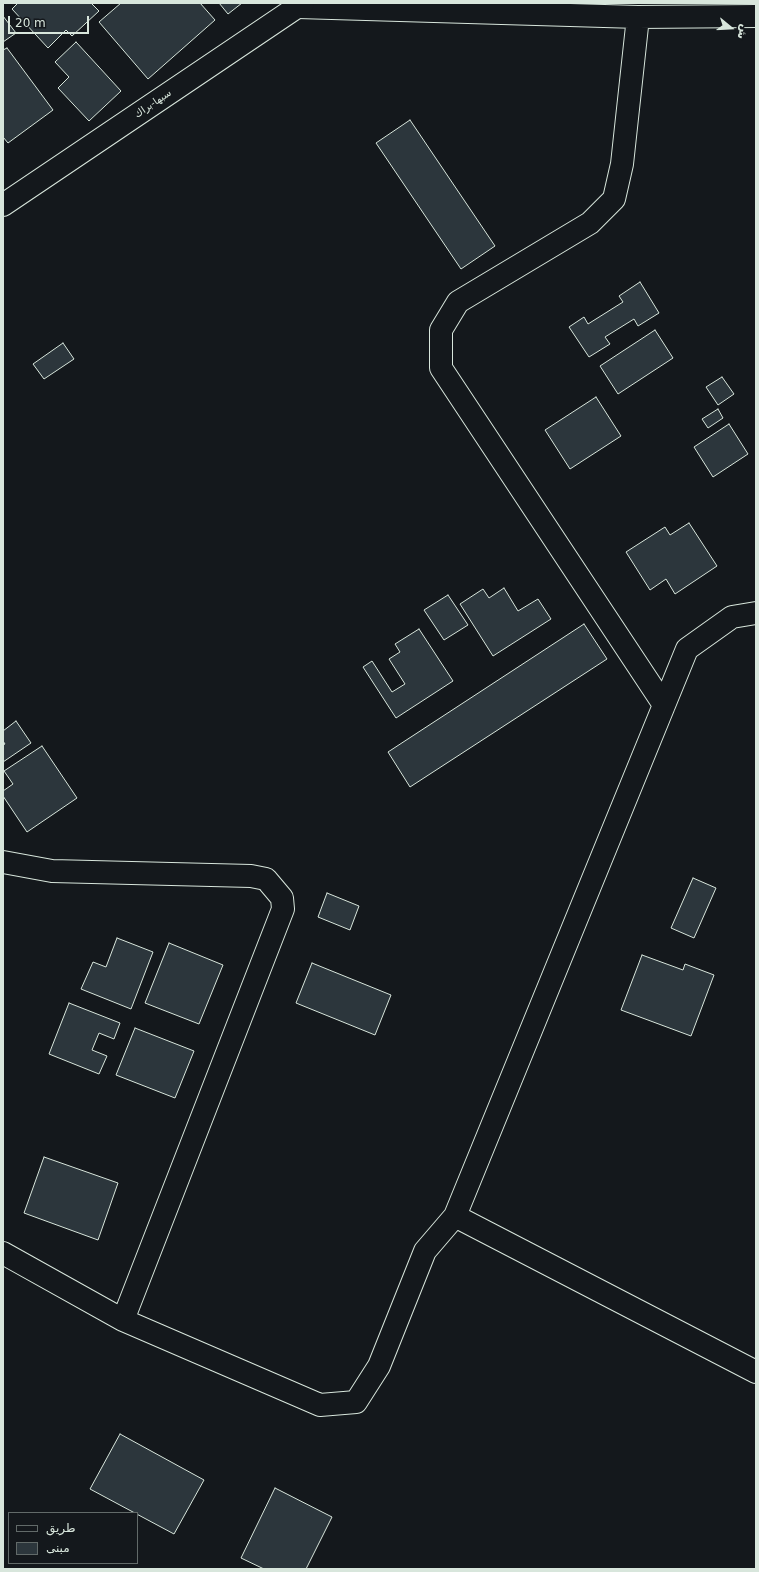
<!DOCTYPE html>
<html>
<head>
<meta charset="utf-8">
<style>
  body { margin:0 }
  #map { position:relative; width:759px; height:1572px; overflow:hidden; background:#14181c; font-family:"DejaVu Sans","Noto Sans Arabic",sans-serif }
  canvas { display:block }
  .frame { position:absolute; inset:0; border:4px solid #d8e6dc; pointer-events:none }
  .legend { position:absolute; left:8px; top:1512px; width:130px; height:52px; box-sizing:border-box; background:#14181c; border:1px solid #626a69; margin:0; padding:5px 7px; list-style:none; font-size:12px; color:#d8e6dc }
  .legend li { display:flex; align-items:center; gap:8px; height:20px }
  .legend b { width:20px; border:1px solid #626a69 }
  .north { position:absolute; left:711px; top:8px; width:40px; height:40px; -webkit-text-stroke:3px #14181c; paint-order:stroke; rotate:108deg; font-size:11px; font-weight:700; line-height:16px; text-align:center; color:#d8e6dc }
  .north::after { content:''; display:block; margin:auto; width:14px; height:18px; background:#d8e6dc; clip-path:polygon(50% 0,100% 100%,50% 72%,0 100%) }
  .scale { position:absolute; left:8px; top:16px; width:81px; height:18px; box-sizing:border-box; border:2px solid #d8e6dc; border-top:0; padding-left:5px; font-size:12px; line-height:14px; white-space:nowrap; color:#d8e6dc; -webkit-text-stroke:3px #14181c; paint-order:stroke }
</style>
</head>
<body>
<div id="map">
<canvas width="759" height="1572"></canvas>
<div class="frame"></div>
<ul class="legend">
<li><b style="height:5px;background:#14181c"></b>طريق</li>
<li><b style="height:11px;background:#2c363c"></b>مبنى</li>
</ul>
<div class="north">ش</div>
<div class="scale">20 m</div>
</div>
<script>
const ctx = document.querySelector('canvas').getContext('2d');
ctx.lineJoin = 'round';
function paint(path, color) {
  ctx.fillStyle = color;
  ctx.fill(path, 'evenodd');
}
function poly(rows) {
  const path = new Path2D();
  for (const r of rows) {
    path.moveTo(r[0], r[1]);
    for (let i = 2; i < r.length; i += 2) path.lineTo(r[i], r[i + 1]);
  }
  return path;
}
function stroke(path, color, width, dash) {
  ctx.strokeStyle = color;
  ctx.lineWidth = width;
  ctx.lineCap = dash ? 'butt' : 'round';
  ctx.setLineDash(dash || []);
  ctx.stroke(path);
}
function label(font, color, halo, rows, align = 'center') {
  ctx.font = font + ' "DejaVu Sans","Noto Sans Arabic",sans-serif';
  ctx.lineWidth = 3;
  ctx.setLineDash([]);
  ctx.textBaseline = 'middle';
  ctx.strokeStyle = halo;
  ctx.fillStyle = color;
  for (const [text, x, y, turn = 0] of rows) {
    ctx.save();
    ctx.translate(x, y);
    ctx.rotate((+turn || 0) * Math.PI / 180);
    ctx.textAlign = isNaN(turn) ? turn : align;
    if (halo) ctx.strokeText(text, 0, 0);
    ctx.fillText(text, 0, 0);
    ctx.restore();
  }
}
const building = poly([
  [18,3,91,3,99,11,72,36,66,30,48,48,12,9,18,3],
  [121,3,200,3,215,20,148,79,99,22,121,3],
  [219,3,242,3,228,14,219,3],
  [3,16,16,33,3,42,3,16],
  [76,42,121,91,89,121,58,88,69,77,55,62,76,42],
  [7,48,53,110,8,143,3,137,3,50,7,48],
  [410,120,495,246,461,269,376,143,410,120],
  [640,282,659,313,638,326,634,319,605,337,610,344,589,357,569,327,584,317,588,324,623,302,619,296,640,282],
  [655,330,673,358,618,394,600,366,655,330],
  [63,343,74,359,44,379,33,364,63,343],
  [722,377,734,394,718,405,706,387,722,377],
  [596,397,621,436,570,469,545,430,596,397],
  [718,409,723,418,708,428,702,419,718,409],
  [729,424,748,454,713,477,694,447,729,424],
  [689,523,717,566,675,594,666,579,650,590,626,552,665,527,670,535,689,523],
  [504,588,518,611,538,599,551,619,493,656,460,604,483,589,489,598,504,588],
  [448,595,468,625,444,640,424,610,448,595],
  [584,624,607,659,410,787,388,752,584,624],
  [419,629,453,681,396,718,363,667,372,661,392,692,405,684,389,659,400,652,395,644,419,629],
  [16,721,31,743,3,762,3,745,5,744,3,741,3,731,16,721],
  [42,746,77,798,27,832,3,796,3,791,13,784,4,771,42,746],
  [693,878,716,888,694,938,671,928,693,878],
  [327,893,359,906,350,930,318,917,327,893],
  [117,938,153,952,131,1009,81,989,93,962,106,967,117,938],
  [169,943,223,965,199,1024,145,1003,169,943],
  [642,955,683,970,685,964,714,975,691,1036,621,1010,642,955],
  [312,963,391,995,375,1035,296,1003,312,963],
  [69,1003,120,1023,114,1039,99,1033,92,1050,107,1056,99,1074,49,1054,69,1003],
  [135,1028,194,1051,175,1098,116,1075,135,1028],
  [44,1157,118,1183,98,1240,24,1213,44,1157],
  [120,1434,204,1480,174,1534,90,1489,120,1434],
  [275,1488,332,1517,306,1569,264,1569,241,1558,275,1488]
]);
const minor = poly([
  [298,7,638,17,756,16],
  [638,17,622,164,614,199,590,223,458,302,441,330,441,368,664,705],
  [3,862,52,871,251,876,266,879,282,898,283,909,123,1320],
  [455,1216,756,1372],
  [3,1253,123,1320,320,1405,356,1402,379,1366,425,1251,455,1216,687,649,732,617,756,613]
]);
const trunk = poly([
  [3,205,303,3]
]);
const streetNames = [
  ["سبها-براك",153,104,-34]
];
paint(building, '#2c363c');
stroke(building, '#d8e6dc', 1);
stroke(minor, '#d8e6dc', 24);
stroke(trunk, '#d8e6dc', 24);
stroke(minor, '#14181c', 22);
stroke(trunk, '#14181c', 22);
label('10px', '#d8e6dc', '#14181c', streetNames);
</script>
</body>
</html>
